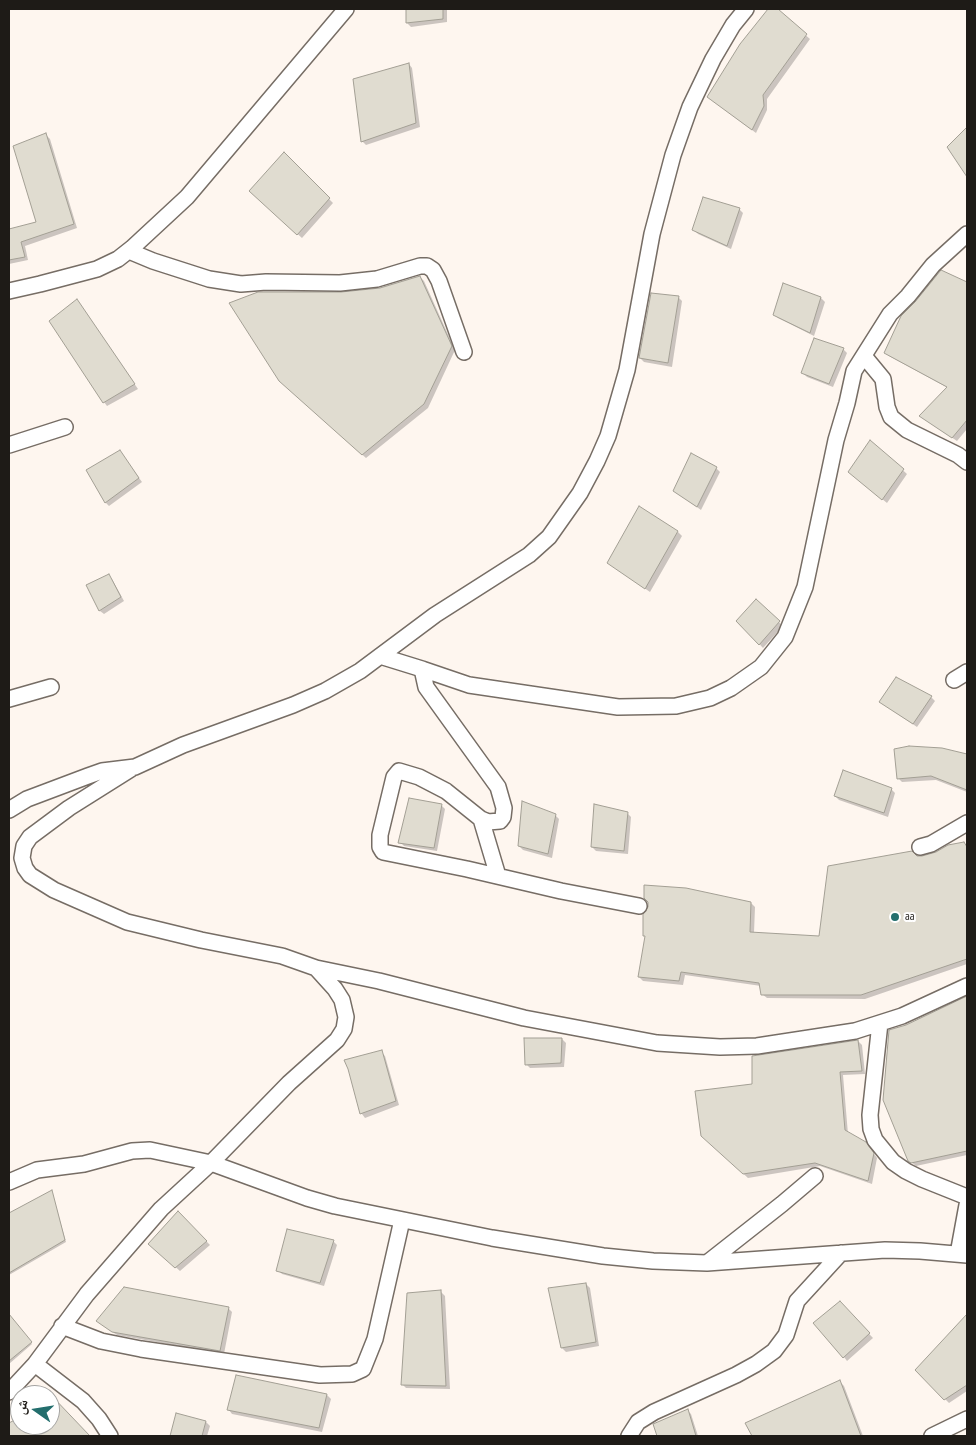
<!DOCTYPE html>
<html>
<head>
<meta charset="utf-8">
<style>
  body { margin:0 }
  #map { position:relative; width:976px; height:1445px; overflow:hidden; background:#fef6ef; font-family:"PT Sans Narrow","Noto Naskh Arabic",sans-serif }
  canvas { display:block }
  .frame { position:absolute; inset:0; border:10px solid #1e1b17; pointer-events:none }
  .north { position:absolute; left:10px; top:1385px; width:50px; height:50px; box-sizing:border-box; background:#fff; border:1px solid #a5a4a2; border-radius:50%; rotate:283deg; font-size:14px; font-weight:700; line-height:20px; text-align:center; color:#1e1b17 }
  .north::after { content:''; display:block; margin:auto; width:18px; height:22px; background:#236e6d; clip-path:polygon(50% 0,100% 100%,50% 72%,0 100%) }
</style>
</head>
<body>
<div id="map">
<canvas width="976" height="1445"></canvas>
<div class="frame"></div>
<div class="north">ش</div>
</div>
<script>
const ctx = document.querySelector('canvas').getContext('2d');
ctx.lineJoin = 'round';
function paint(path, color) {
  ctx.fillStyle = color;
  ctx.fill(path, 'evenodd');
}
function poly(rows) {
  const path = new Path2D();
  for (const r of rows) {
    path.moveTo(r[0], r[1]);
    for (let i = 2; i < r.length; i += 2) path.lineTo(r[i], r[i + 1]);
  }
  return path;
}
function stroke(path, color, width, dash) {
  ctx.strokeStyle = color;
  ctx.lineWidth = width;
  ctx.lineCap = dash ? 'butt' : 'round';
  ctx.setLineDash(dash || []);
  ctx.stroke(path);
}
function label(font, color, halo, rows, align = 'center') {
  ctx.font = font + ' "PT Sans Narrow",sans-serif';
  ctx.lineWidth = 4;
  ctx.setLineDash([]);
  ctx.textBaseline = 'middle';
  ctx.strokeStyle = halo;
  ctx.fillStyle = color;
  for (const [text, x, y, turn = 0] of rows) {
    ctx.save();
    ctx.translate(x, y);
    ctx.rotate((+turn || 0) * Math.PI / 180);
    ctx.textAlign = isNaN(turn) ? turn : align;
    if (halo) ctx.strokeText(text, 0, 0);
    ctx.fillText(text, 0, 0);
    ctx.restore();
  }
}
const shadow = poly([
  [407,9,447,9,447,22,411,27,407,23],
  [770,9,776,9,810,39,767,99,767,110,756,133,713,101,741,45],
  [409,64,412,68,420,127,366,145,362,141],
  [46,135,50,139,77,228,25,246,28,260,9,264,9,230,38,223],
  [284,154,333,203,302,238,254,195],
  [739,209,743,213,731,249,698,234,694,230],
  [941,272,967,284,967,429,957,441,920,416,948,388,889,356,885,352],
  [420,277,424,281,455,350,428,408,366,458,285,385,341,294,380,289],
  [678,297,682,301,672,367,644,362,640,358],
  [821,298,825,302,814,336,778,318,774,314],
  [77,300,138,389,107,406,104,402],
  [843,349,847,353,833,387,807,377,803,373],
  [871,441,907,474,887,503,854,476],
  [123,456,142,482,109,506,106,503,88,470],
  [716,468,720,472,701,510,674,491],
  [678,532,682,536,650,592,608,563],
  [108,576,112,579,124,601,104,614,100,611],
  [756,601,783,626,763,648,738,621],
  [931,697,935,701,917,727,880,702],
  [942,750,967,755,967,792,936,780,902,782,898,778],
  [891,789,895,793,888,817,839,800,835,796],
  [441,805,445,809,437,851,404,846,400,842],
  [627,813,631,817,628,854,596,851,592,847],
  [555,815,559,819,552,858,523,850,519,846],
  [964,843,967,847,967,964,865,999,767,998,762,994,761,986,685,975,683,985,643,981,639,977,646,937,644,935,751,903,755,907,754,933,821,937,917,857,923,857],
  [967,998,967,1155,916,1166,909,1160,906,1026],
  [562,1039,566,1043,564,1067,530,1068,526,1064],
  [858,1041,862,1045,865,1074,843,1075,848,1134,870,1148,877,1158,872,1184,820,1166,748,1178,707,1140,754,1085],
  [381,1052,385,1056,399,1105,365,1118,362,1114,349,1068],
  [52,1192,66,1242,9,1275,9,1215],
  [179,1213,210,1245,180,1271,150,1244],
  [333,1241,337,1245,324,1286,282,1274,278,1270],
  [586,1284,590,1288,599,1346,566,1352,562,1348],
  [441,1292,445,1296,450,1389,406,1388,402,1384],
  [840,1303,873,1338,847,1361,844,1357],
  [228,1308,232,1312,224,1354,117,1335,102,1325],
  [9,1315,32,1344,9,1364],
  [967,1316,967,1391,949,1403,916,1370],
  [840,1382,844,1386,863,1436,753,1436,747,1423],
  [327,1395,331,1399,322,1432,232,1414,229,1410],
  [54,1401,88,1436,9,1436,9,1425,20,1419,20,1425,50,1425,50,1403],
  [687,1410,691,1414,698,1436,658,1436,654,1425],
  [177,1415,206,1422,210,1426,207,1436,171,1436]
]);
const building = poly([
  [406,9,443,9,443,19,406,23,406,9],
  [768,9,778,9,807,34,763,95,764,106,752,130,707,97,740,44,768,9],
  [409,63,416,123,361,142,353,79,409,63],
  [967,127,967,177,947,147,967,127],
  [46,133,74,224,21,242,25,257,9,260,9,229,36,222,13,146,46,133],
  [284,152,330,198,297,235,249,191,284,152],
  [703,197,740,208,727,246,692,230,703,197],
  [941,270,967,282,967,420,952,438,919,416,947,387,884,353,901,316,915,302,941,270],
  [420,276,452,346,424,404,362,455,279,381,229,303,258,292,341,292,380,288,420,276],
  [783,283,821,297,810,333,773,315,783,283],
  [651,293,679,296,668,363,639,358,651,293],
  [77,299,135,384,103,403,49,321,77,299],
  [814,338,844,348,829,384,801,373,814,338],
  [870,440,904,469,882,500,848,472,870,440],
  [120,450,139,478,105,503,86,470,120,450],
  [691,453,717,467,697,507,673,491,691,453],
  [639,506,678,531,645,589,607,563,639,506],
  [109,574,121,597,99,611,86,585,109,574],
  [756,599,780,621,759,645,736,621,756,599],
  [896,677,932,696,913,724,879,702,896,677],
  [909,746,942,748,967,754,967,790,931,776,897,779,894,749,909,746],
  [843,770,892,788,884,813,834,796,843,770],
  [409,798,442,804,434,848,398,843,409,798],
  [522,801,556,814,548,854,518,846,522,801],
  [594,804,628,812,624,851,591,847,594,804],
  [964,842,967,847,967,959,861,995,761,995,759,983,681,972,679,981,638,977,645,936,643,936,643,914,648,907,648,902,644,898,644,885,686,888,751,902,750,932,819,936,828,866,912,851,917,856,922,856,936,852,948,845,964,842],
  [967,996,967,1151,911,1163,908,1161,883,1100,889,1030,906,1025,967,996],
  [524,1038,562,1038,561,1063,525,1065,524,1038],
  [858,1040,862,1071,840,1072,845,1130,866,1142,874,1153,868,1181,815,1163,743,1174,701,1136,695,1091,752,1084,752,1056,858,1040],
  [382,1050,396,1101,360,1114,348,1069,344,1060,382,1050],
  [52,1190,65,1240,9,1273,9,1213,52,1190],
  [178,1211,207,1241,175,1268,148,1244,178,1211],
  [287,1229,334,1240,320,1283,276,1271,287,1229],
  [586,1283,596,1342,561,1348,548,1288,586,1283],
  [124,1287,229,1307,220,1351,112,1332,96,1321,124,1287],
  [441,1290,446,1386,401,1385,407,1293,441,1290],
  [840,1301,870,1333,843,1358,813,1323,840,1301],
  [9,1314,32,1342,9,1361,9,1314],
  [967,1314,967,1385,944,1400,915,1370,967,1314],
  [236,1375,327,1394,319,1428,227,1410,236,1375],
  [840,1380,861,1436,752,1436,745,1423,840,1380],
  [50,1394,90,1436,9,1436,9,1423,20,1417,20,1425,50,1425,50,1394],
  [688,1409,696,1436,657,1436,653,1424,688,1409],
  [176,1413,206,1421,202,1436,170,1436,176,1413]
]);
const street = poly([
  [129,251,153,261,209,279,241,284,266,282,340,283,377,279,420,266,427,266,433,270,439,281,464,352],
  [9,291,40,284,97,269,118,259,132,248,187,197,346,9],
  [864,356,883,379,887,407,891,417,907,430,958,455,967,462],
  [9,445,65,427],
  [380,656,422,669,426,687,498,787,504,808,503,817,500,821,488,822,481,819,446,791,419,777,399,771,394,777,380,835,380,847,383,852,467,869,561,891,639,906],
  [422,669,469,685,618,707,676,706,710,698,731,688,761,667,785,637,805,587,836,440,847,403,854,371,890,314,908,296,933,265,967,234],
  [954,680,967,672],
  [9,699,51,687],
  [9,810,27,799,88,776,102,771,135,767,183,745,293,705,325,691,360,671,435,615,529,555,549,537,580,493,597,461,608,436,627,370,652,234,673,155,690,107,713,59,733,25,746,9],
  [481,819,498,876],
  [920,847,931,844,967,823],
  [316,968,379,981,524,1018,657,1043,720,1047,757,1046,855,1031,902,1016,967,986],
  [880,1023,870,1115,871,1129,875,1140,893,1162,906,1171,922,1179,967,1197],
  [9,1182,37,1170,84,1164,132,1151,150,1150,211,1163,307,1198,335,1206,492,1238,603,1256,653,1261,707,1263,885,1250,920,1251,967,1255],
  [958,1254,967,1205],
  [707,1263,782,1204,815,1176],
  [62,1326,101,1341,141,1349,320,1375,352,1374,363,1369,375,1339,402,1220],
  [35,1364,83,1401,99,1419,110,1436],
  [9,1392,35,1364,87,1294,161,1209,211,1163,289,1083,337,1040,344,1029,346,1017,342,1000,335,989,316,968,282,956,201,940,127,922,54,890,30,875,25,868,22,858,24,846,30,837,69,808,131,769],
  [629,1436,638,1422,654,1412,736,1375,756,1364,774,1351,786,1335,797,1301,841,1253],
  [932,1436,967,1419]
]);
const markers = [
  [895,917,5,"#236e6d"]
];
const poiNames = [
  ["aa",905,917]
];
paint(shadow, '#0003');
paint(building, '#e0dcd0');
stroke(building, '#a39f94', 1);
stroke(street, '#766d65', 18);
stroke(street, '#fff', 15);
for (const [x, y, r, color] of markers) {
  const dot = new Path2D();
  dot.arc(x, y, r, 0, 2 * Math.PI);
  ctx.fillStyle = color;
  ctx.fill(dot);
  stroke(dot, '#fff', 2);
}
label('12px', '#1e1b17', '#fff', poiNames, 'left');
</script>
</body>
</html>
